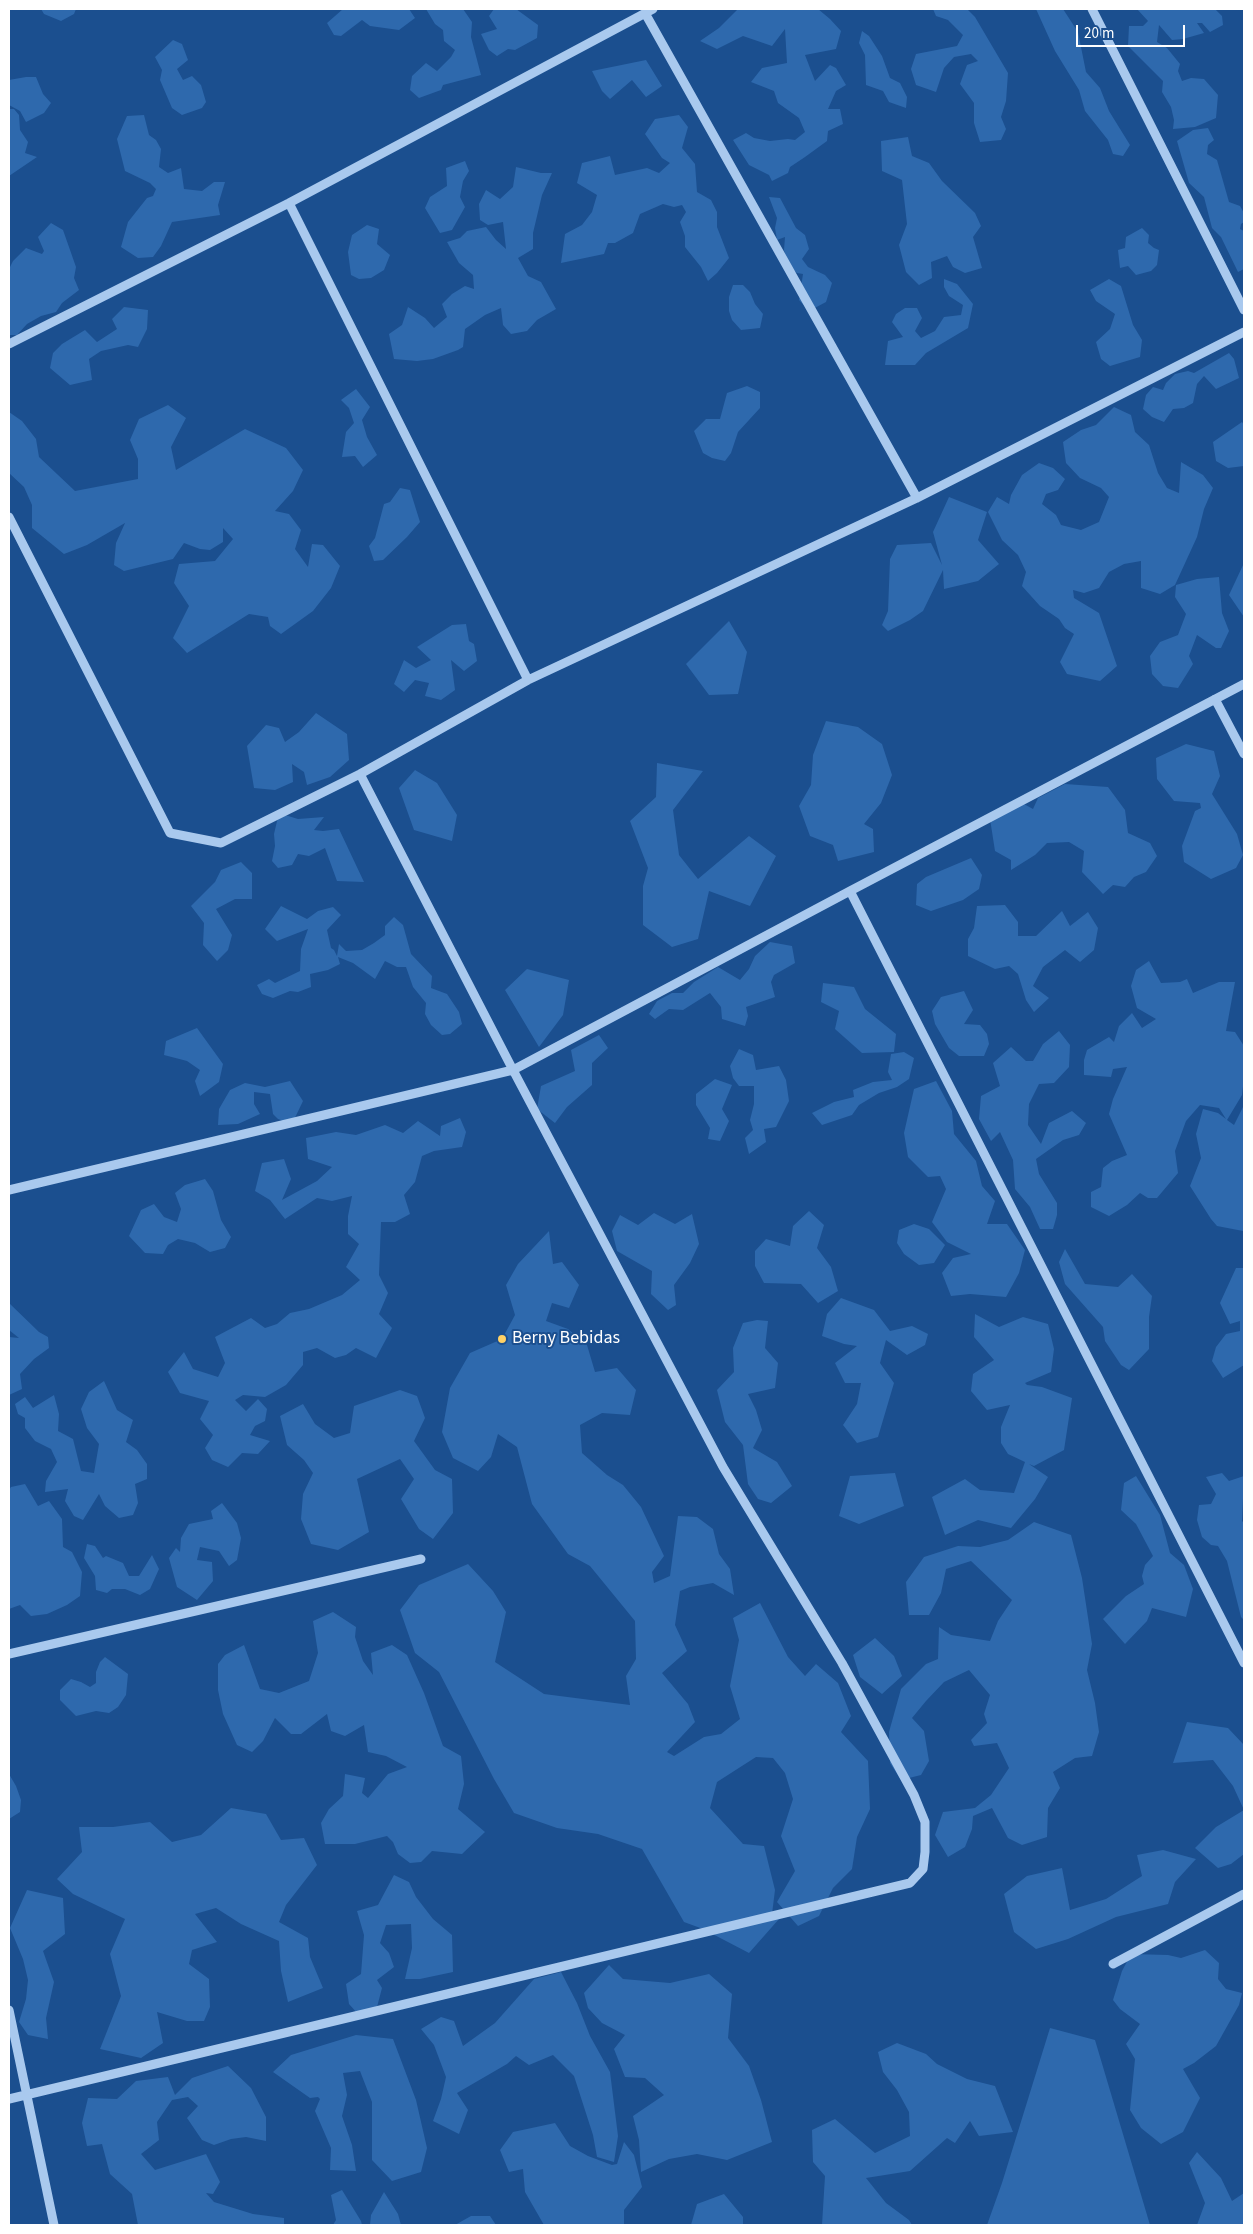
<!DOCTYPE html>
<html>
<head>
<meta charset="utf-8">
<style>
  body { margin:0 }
  #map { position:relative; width:1253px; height:2234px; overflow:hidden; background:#1b4f8f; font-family:"Source Sans 3",sans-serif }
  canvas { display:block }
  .frame { position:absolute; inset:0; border:10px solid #fff; pointer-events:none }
  .scale { position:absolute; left:1076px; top:25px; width:109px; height:22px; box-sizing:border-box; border:2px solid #fff; border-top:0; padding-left:6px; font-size:15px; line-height:18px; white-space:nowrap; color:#fff; -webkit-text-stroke:4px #1b4f8f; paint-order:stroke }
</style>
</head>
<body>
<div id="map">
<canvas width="1253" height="2234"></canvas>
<div class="frame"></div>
<div class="scale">20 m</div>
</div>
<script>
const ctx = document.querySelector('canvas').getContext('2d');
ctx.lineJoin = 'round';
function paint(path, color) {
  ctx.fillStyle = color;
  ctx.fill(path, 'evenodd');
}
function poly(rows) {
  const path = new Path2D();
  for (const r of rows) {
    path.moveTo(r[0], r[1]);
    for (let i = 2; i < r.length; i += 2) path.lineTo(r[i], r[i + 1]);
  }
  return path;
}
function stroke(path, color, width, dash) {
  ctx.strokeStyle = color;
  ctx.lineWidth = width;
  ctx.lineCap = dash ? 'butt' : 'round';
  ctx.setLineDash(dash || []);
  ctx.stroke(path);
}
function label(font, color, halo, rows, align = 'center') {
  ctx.font = font + ' "Source Sans 3",sans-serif';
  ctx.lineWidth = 4;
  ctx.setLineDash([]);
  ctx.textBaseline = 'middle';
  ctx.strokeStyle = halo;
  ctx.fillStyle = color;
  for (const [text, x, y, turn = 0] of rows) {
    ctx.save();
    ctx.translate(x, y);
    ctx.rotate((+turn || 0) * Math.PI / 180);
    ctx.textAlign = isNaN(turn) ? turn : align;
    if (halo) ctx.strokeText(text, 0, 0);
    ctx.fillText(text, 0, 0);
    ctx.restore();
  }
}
const green = poly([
  [41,9,76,9,74,14,61,21,44,14],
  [343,9,409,9,415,18,399,30,370,26,362,20,341,36,334,35,327,23],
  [426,9,463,9,472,22,471,37,481,75,443,85,441,90,419,98,410,90,412,76,426,63,437,71,451,57,455,50,444,41,443,30,435,24],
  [494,9,516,9,538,25,537,38,515,50,508,49,497,56,489,50,481,34,497,29,489,16],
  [738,9,818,9,830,19,841,31,836,49,805,55,815,81,830,65,836,68,846,85,836,91,828,109,840,109,843,124,828,131,827,141,805,157,790,167,788,173,772,181,769,175,749,165,733,140,746,133,754,138,770,141,788,139,795,140,805,132,799,118,778,103,774,91,751,82,762,68,787,63,785,29,772,46,743,36,717,49,700,41,719,28],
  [933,9,967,9,975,17,1008,73,1006,101,1001,117,1006,129,1001,140,980,142,974,123,974,103,960,84,967,65,978,61,971,54,954,57,944,68,936,92,916,85,911,69,916,54,957,46,963,35,948,20,936,16],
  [1036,9,1063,9,1078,32,1086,72,1100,88,1109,111,1130,145,1123,156,1113,154,1108,140,1085,111,1079,90,1055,51],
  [1137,9,1215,9,1222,16,1223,25,1210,32,1202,23,1197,23,1204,33,1183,39,1172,40,1159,25,1157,42,1167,48,1180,64,1178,71,1182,81,1191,78,1204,79,1218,95,1216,118,1195,127,1173,129,1174,120,1171,107,1162,92,1163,81,1128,46,1129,26,1143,26,1148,21],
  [862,31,869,36,882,56,890,78,900,83,907,97,906,108,889,102,883,91,866,85,865,55,859,43],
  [173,40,182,44,188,60,177,69,183,80,192,76,201,85,206,102,202,108,182,115,172,108,160,80,162,70,155,57],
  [646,60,662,86,646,97,632,80,610,99,602,91,592,71],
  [26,77,36,77,43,94,51,103,44,113,26,122,20,111,9,105,9,80],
  [9,109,14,109,19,115,20,130,28,142,25,153,37,157,9,176],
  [144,115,149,135,156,140,161,149,159,167,168,173,181,168,184,189,202,191,214,182,225,182,218,205,220,215,172,222,161,246,153,257,138,258,121,247,128,222,147,198,153,196,156,189,150,183,125,171,117,139,127,116],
  [679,115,688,127,682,148,695,164,697,192,711,200,717,212,717,227,729,258,717,273,708,281,701,267,685,247,685,236,680,222,686,212,682,205,674,207,663,204,640,214,633,233,615,243,608,243,604,254,561,263,565,234,582,225,592,212,597,195,577,183,582,163,610,156,615,175,647,168,659,173,670,163,662,158,645,134,655,119],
  [1208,128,1214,140,1208,145,1207,154,1217,160,1229,202,1240,206,1244,213,1244,222,1241,224,1240,229,1244,231,1244,269,1238,272,1221,237,1212,228,1204,197,1189,183,1177,141,1193,130],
  [908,137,912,156,929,163,942,181,975,213,981,226,973,237,982,268,965,273,953,267,947,256,931,262,932,278,919,285,906,272,899,245,907,224,902,180,882,171,881,141],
  [465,161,469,171,463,181,460,197,465,207,452,230,440,233,425,208,430,197,447,186,446,168],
  [516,167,541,173,552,173,542,195,533,233,533,249,518,258,528,276,541,282,556,309,537,320,527,331,511,334,503,325,501,308,485,315,465,329,463,347,458,350,433,359,417,361,394,359,389,334,402,325,408,307,425,318,434,328,447,317,442,304,452,294,465,286,474,289,473,275,459,263,447,242,460,238,467,231,486,227,496,240,506,249,503,222,488,225,480,220,479,204,486,190,500,199,513,187],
  [769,197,780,198,796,228,805,235,809,249,802,259,808,267,825,275,832,283,826,302,809,311,799,300,803,274,797,273,788,266,784,250,785,237,777,240,775,228,777,218],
  [51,223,63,230,76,267,74,278,79,290,62,303,56,312,41,316,27,324,17,335,9,335,9,269,13,261,26,248,42,254,44,251,38,237],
  [367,225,379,229,377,244,390,255,384,270,371,278,359,279,351,275,348,252,352,235],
  [1142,228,1149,235,1148,243,1154,248,1159,250,1157,265,1151,271,1136,275,1128,266,1120,268,1118,250,1125,248,1126,237],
  [944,279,957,284,973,304,968,328,926,353,915,365,885,365,888,341,903,337,892,322,896,314,905,308,917,308,922,318,915,331,921,338,935,331,944,317,961,315,963,305,949,296,944,287],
  [1109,279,1121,286,1133,325,1142,340,1140,357,1110,366,1101,359,1096,342,1110,329,1115,314,1096,301,1090,290],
  [733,285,743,285,750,292,755,304,763,314,760,328,741,330,732,320,729,311,729,297],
  [124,307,148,310,147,329,138,347,128,345,101,351,89,359,92,380,70,385,50,368,53,353,62,344,85,330,97,342,117,329,112,319],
  [1229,353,1234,359,1239,378,1216,389,1204,376,1197,384,1193,403,1184,408,1173,409,1164,422,1152,417,1143,409,1146,395,1153,387,1163,390,1166,383,1175,374,1188,371,1194,373],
  [747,386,760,392,760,408,738,432,731,453,725,461,712,458,703,453,694,431,706,419,720,419,727,393],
  [356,389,370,407,362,420,367,437,377,455,363,467,355,456,342,457,346,432,354,423,349,408,341,400],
  [168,405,186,418,171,447,176,470,245,429,286,448,303,470,293,491,275,511,289,514,301,530,295,549,308,567,312,544,323,545,340,566,331,588,313,611,281,634,270,626,268,617,249,614,187,653,173,638,189,606,174,583,179,564,215,561,233,539,223,528,223,542,210,550,200,549,184,543,173,559,124,571,114,565,116,543,125,523,87,545,64,554,32,528,32,505,24,487,9,473,9,412,22,421,36,439,39,457,75,491,138,479,138,459,130,440,139,419],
  [1114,407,1131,415,1135,432,1149,445,1158,473,1167,488,1179,493,1181,462,1203,475,1213,488,1204,509,1197,537,1175,585,1160,594,1141,588,1141,561,1124,564,1109,572,1099,588,1084,593,1073,590,1074,598,1099,613,1117,666,1100,681,1067,674,1060,662,1074,634,1065,628,1059,619,1040,606,1022,586,1026,572,1018,555,1002,540,988,512,997,497,1009,504,1011,495,1022,475,1039,463,1053,468,1065,479,1058,490,1046,494,1042,504,1056,515,1061,525,1081,530,1099,522,1109,497,1101,488,1080,478,1066,463,1063,442,1081,430,1096,425],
  [1242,422,1244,425,1244,466,1228,468,1216,461,1213,442],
  [400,488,410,490,420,522,407,537,383,560,374,561,369,546,375,538,384,504,390,502],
  [949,497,987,512,978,540,999,564,978,581,944,589,943,570,923,611,910,620,888,631,882,625,888,611,890,559,897,545,931,543,942,565,933,532],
  [1244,563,1244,617,1229,595],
  [1219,577,1222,613,1229,631,1221,648,1216,648,1197,635,1189,656,1193,664,1178,688,1163,686,1152,674,1150,656,1160,642,1178,635,1186,614,1175,597,1176,585,1197,579],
  [729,621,747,652,738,694,709,695,686,664],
  [466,624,469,641,474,644,477,661,464,671,451,660,455,690,441,700,425,696,429,683,415,680,404,692,394,684,404,660,416,668,431,660,417,647,452,625],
  [316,713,347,734,349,760,330,777,307,785,304,772,292,764,293,782,275,790,254,788,247,746,266,725,279,728,285,742,299,732],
  [826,721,858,727,882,744,892,775,881,803,864,824,873,829,874,852,838,861,833,845,810,836,799,806,811,785,813,755],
  [1186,744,1214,751,1220,776,1212,794,1237,834,1243,855,1236,868,1211,879,1184,862,1182,846,1195,811,1201,808,1200,803,1174,801,1157,779,1156,758],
  [657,763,703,771,673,810,679,855,698,879,749,836,776,856,750,906,709,891,698,939,672,947,643,925,643,886,648,868,630,821,656,797],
  [415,770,437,783,457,815,452,841,414,830,399,788],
  [1065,784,1108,787,1125,810,1128,833,1150,843,1157,856,1146,872,1134,877,1125,887,1113,885,1103,894,1082,872,1084,851,1069,842,1047,843,1035,855,1011,870,1011,860,995,851,990,819,1022,803,1033,809,1038,798],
  [285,815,298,819,324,817,314,830,323,831,339,829,364,882,337,881,325,848,309,856,298,854,292,865,278,868,272,861,275,846,274,834,278,817],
  [971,858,982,875,979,889,963,900,931,911,916,905,917,884,926,877],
  [241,862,252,873,252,899,235,899,216,909,232,935,228,950,217,961,203,945,204,923,191,906,215,882,221,870],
  [1005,905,1018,922,1018,936,1036,936,1062,911,1070,926,1088,912,1098,928,1094,950,1080,962,1065,950,1043,967,1033,986,1049,998,1034,1012,1026,1000,1018,974,1009,966,995,969,968,956,968,939,974,928,977,906],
  [281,906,307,919,318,911,333,907,341,915,327,930,331,948,334,950,337,956,339,944,346,951,362,950,374,943,385,935,385,926,394,917,403,925,411,954,432,976,431,988,447,994,459,1012,462,1024,450,1034,442,1035,431,1025,425,1014,426,1003,413,987,406,967,397,967,385,961,375,979,353,963,338,957,340,964,328,970,310,974,311,987,298,992,290,991,273,998,262,994,257,985,269,979,275,983,300,971,301,949,308,929,277,941,265,929],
  [770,942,792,946,795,963,774,975,771,982,775,997,746,1007,748,1016,745,1026,722,1019,721,1007,710,993,683,1010,669,1009,655,1019,649,1014,657,1001,672,993,683,993,694,982,718,967,740,980,749,969,755,956],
  [1149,961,1161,983,1180,982,1187,979,1193,993,1219,982,1235,982,1226,1031,1235,1032,1244,1046,1244,1078,1242,1095,1227,1120,1234,1125,1244,1105,1244,1237,1243,1231,1217,1226,1211,1219,1190,1186,1201,1158,1196,1134,1203,1109,1218,1113,1226,1119,1219,1108,1200,1105,1186,1121,1175,1151,1178,1173,1157,1198,1148,1198,1140,1193,1127,1205,1109,1216,1091,1207,1091,1192,1101,1187,1103,1168,1112,1161,1127,1155,1109,1114,1113,1099,1127,1067,1113,1069,1111,1077,1084,1075,1084,1060,1087,1050,1109,1037,1114,1042,1119,1026,1132,1013,1142,1028,1156,1019,1137,1008,1131,986,1136,970],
  [527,969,569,980,563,1015,539,1047,505,990],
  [823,983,854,987,865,1009,896,1034,894,1052,862,1053,835,1029,839,1011,821,1002],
  [964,991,973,1010,964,1024,980,1025,987,1034,989,1044,984,1056,959,1056,949,1048,935,1024,932,1011,941,997],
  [197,1028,223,1064,219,1082,200,1096,195,1081,200,1070,187,1061,164,1055,166,1041],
  [1059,1031,1070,1045,1069,1067,1054,1083,1039,1084,1029,1104,1028,1125,1041,1144,1049,1123,1072,1111,1086,1123,1079,1135,1063,1140,1036,1159,1039,1174,1057,1203,1057,1215,1053,1229,1040,1229,1030,1207,1015,1189,1013,1160,1000,1132,991,1141,979,1119,981,1096,1000,1086,993,1063,1011,1047,1026,1061,1033,1061,1043,1044],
  [599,1035,608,1048,592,1063,592,1085,567,1107,555,1123,537,1109,541,1086,575,1071,571,1050],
  [739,1049,753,1055,756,1070,779,1066,786,1080,789,1101,776,1127,764,1129,766,1142,749,1154,745,1138,753,1130,750,1120,754,1104,754,1086,739,1086,733,1078,730,1066],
  [904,1052,914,1058,909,1079,897,1087,879,1093,859,1105,852,1115,822,1125,812,1113,834,1102,854,1097,853,1090,873,1082,892,1080,888,1072,891,1054],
  [715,1079,732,1085,722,1109,729,1121,720,1141,708,1139,710,1128,696,1105,696,1094],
  [290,1081,303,1101,292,1124,278,1119,273,1114,270,1094,254,1092,254,1104,260,1114,238,1124,218,1125,219,1109,230,1090,245,1083,265,1087],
  [936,1081,952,1111,954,1134,976,1161,982,1186,995,1201,987,1224,1007,1224,1025,1250,1019,1273,1006,1297,970,1294,951,1296,942,1273,953,1258,971,1254,947,1242,932,1222,946,1189,940,1176,928,1177,908,1157,904,1133,914,1089],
  [460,1118,466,1132,462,1147,434,1151,422,1156,415,1182,404,1195,410,1214,395,1222,381,1222,379,1275,388,1293,379,1314,392,1328,376,1358,356,1348,346,1355,335,1358,317,1348,303,1352,303,1365,286,1385,265,1397,243,1395,235,1400,246,1411,258,1399,267,1409,265,1421,255,1426,250,1435,270,1441,258,1454,242,1453,228,1467,212,1460,205,1448,213,1435,200,1419,209,1401,180,1393,168,1372,184,1352,193,1369,218,1377,225,1363,215,1337,251,1318,265,1328,277,1324,290,1313,309,1309,342,1295,360,1280,346,1267,359,1244,348,1234,348,1216,352,1196,332,1201,317,1198,285,1219,270,1200,255,1191,262,1163,284,1159,291,1179,282,1200,317,1181,332,1167,308,1159,306,1138,336,1132,356,1135,385,1125,403,1133,418,1121,440,1136,441,1126],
  [205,1179,213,1191,221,1220,231,1237,225,1248,210,1252,195,1243,178,1239,168,1245,163,1254,145,1253,129,1236,141,1210,154,1204,164,1217,177,1222,181,1209,175,1193,185,1185],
  [809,1211,824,1225,817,1248,831,1267,838,1291,818,1303,801,1284,764,1283,755,1266,755,1251,766,1239,790,1246,793,1226],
  [654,1213,675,1224,692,1214,699,1244,690,1263,674,1285,676,1305,668,1310,651,1294,652,1271,617,1251,612,1231,620,1215,638,1225],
  [914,1224,929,1229,945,1245,934,1263,919,1265,904,1254,897,1243,899,1230],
  [549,1231,553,1264,562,1262,579,1285,569,1308,552,1303,546,1321,568,1329,587,1345,595,1372,617,1368,636,1390,630,1415,602,1413,580,1425,582,1453,607,1475,623,1485,641,1507,664,1556,652,1572,654,1583,670,1576,678,1516,697,1517,713,1529,719,1554,730,1569,734,1595,713,1583,690,1587,680,1591,675,1625,687,1651,662,1673,688,1704,695,1722,667,1752,674,1756,704,1737,721,1734,740,1719,730,1686,739,1640,733,1618,760,1603,788,1657,805,1676,816,1664,838,1683,851,1716,841,1732,868,1761,870,1809,857,1837,852,1869,833,1888,819,1916,798,1926,777,1902,795,1871,781,1836,793,1799,785,1773,773,1758,756,1757,717,1782,710,1808,743,1844,764,1846,775,1890,772,1914,779,1919,749,1953,703,1929,684,1922,642,1849,598,1834,557,1828,514,1813,494,1779,439,1672,415,1653,400,1610,419,1585,468,1564,493,1591,506,1612,495,1662,544,1694,630,1705,626,1676,636,1659,635,1621,590,1566,568,1554,532,1504,517,1447,498,1434,491,1457,478,1471,453,1458,442,1432,450,1388,470,1353,502,1339,515,1315,506,1285,518,1264],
  [1065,1249,1085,1284,1118,1287,1132,1274,1152,1296,1149,1317,1149,1349,1129,1370,1121,1365,1105,1341,1103,1327,1065,1284,1059,1262],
  [1236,1268,1244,1268,1244,1365,1223,1378,1212,1361,1216,1347,1226,1334,1240,1331,1240,1321,1230,1324,1220,1303],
  [841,1298,874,1310,890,1331,912,1326,928,1334,925,1345,907,1355,886,1340,880,1363,894,1383,878,1437,857,1443,843,1425,857,1404,861,1383,845,1383,835,1363,857,1346,844,1344,822,1336,827,1314],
  [9,1303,39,1332,48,1337,49,1348,34,1359,20,1374,22,1389,9,1395,9,1337,19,1338,9,1330],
  [975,1314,999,1327,1023,1317,1048,1324,1054,1349,1051,1372,1025,1383,1027,1385,1042,1387,1072,1398,1064,1450,1034,1466,1029,1464,1048,1477,1035,1499,1011,1528,978,1520,945,1535,932,1497,965,1479,980,1490,1014,1493,1025,1462,1008,1454,1001,1443,1001,1427,1010,1405,987,1410,971,1391,973,1374,994,1360,974,1337],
  [757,1320,768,1321,765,1348,778,1363,775,1388,748,1394,756,1410,762,1430,753,1448,777,1462,792,1486,771,1503,758,1499,748,1484,743,1445,725,1422,717,1390,734,1372,733,1348,743,1323],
  [104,1381,117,1410,133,1420,126,1442,137,1450,147,1464,147,1479,135,1484,138,1503,133,1515,119,1518,105,1506,99,1494,83,1520,74,1516,65,1501,68,1489,45,1492,46,1481,57,1462,51,1449,35,1441,25,1428,25,1418,18,1414,15,1404,25,1397,33,1408,54,1395,59,1414,58,1431,73,1439,81,1471,94,1473,99,1444,87,1428,81,1409,89,1392],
  [400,1390,417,1396,425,1418,414,1441,435,1470,452,1479,453,1513,433,1539,419,1529,401,1499,414,1479,400,1459,357,1479,369,1532,338,1550,311,1544,301,1519,303,1494,313,1473,304,1460,287,1445,280,1416,303,1404,315,1424,334,1438,350,1433,354,1406],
  [895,1473,904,1506,859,1524,839,1516,850,1476],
  [1222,1473,1229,1481,1244,1476,1242,1521,1244,1523,1244,1620,1241,1617,1227,1561,1218,1546,1211,1545,1202,1537,1197,1520,1199,1505,1211,1504,1216,1494,1206,1477],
  [1136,1476,1160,1515,1170,1553,1184,1565,1193,1589,1186,1617,1152,1608,1147,1621,1125,1644,1103,1619,1126,1596,1144,1584,1142,1576,1145,1565,1153,1556,1136,1524,1121,1510,1124,1483],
  [25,1484,38,1506,49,1501,62,1519,63,1547,72,1552,82,1572,80,1596,67,1605,47,1614,31,1616,20,1605,9,1609,9,1490,11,1487],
  [222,1503,237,1523,241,1538,237,1560,229,1566,219,1551,200,1547,197,1560,212,1562,213,1581,197,1600,177,1587,169,1558,176,1548,180,1552,181,1538,189,1524,213,1519,211,1511],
  [1034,1522,1071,1535,1082,1578,1092,1644,1087,1670,1095,1703,1099,1732,1092,1756,1075,1758,1053,1772,1060,1788,1048,1808,1047,1837,1022,1845,1008,1838,992,1808,973,1816,972,1829,965,1847,948,1857,935,1835,943,1812,975,1808,991,1795,1009,1768,997,1743,974,1746,971,1740,987,1723,984,1714,990,1695,969,1670,944,1682,926,1701,912,1718,924,1731,929,1761,921,1775,901,1780,890,1763,889,1732,901,1689,926,1664,938,1659,939,1627,951,1635,990,1641,998,1621,1012,1600,971,1561,946,1569,941,1593,929,1615,909,1615,906,1582,924,1557,958,1546,980,1547,1008,1540],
  [87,1544,95,1546,103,1558,106,1556,123,1563,129,1576,139,1576,152,1555,159,1569,150,1589,140,1595,125,1589,112,1589,107,1593,96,1590,95,1576,84,1558],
  [333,1612,356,1627,355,1637,363,1661,373,1675,371,1653,392,1645,407,1655,424,1693,443,1746,461,1756,464,1784,458,1809,485,1832,462,1854,432,1851,421,1862,410,1863,398,1854,393,1842,387,1836,355,1844,325,1844,321,1823,329,1809,343,1796,345,1774,365,1778,362,1793,368,1798,388,1774,407,1767,386,1756,368,1752,364,1725,345,1736,331,1731,327,1714,301,1734,291,1734,275,1718,263,1741,252,1752,237,1745,223,1714,218,1690,218,1664,225,1655,244,1645,260,1689,279,1693,309,1681,318,1653,313,1621],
  [875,1638,894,1656,902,1676,882,1694,860,1677,853,1655],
  [105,1657,128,1674,126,1695,118,1707,109,1713,96,1711,76,1716,60,1700,60,1690,71,1679,81,1682,90,1687,96,1683,96,1672,100,1662],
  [1187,1722,1228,1728,1244,1745,1244,1854,1231,1864,1218,1868,1195,1848,1216,1827,1244,1810,1233,1786,1213,1760,1173,1763],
  [9,1774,16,1786,21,1800,20,1812,9,1819],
  [231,1808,266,1814,281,1840,304,1838,317,1865,286,1905,279,1922,308,1938,310,1957,323,1988,288,2002,281,1971,279,1941,241,1924,216,1908,195,1914,217,1942,192,1950,189,1964,209,1979,210,2007,204,2021,187,2021,157,2012,163,2043,141,2058,100,2049,121,1996,110,1954,125,1919,73,1894,57,1879,82,1852,79,1827,113,1827,150,1822,172,1842,201,1835],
  [1163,1850,1196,1859,1175,1882,1168,1904,1116,1917,1068,1939,1036,1949,1014,1932,1004,1894,1027,1876,1062,1868,1070,1910,1106,1899,1142,1876,1137,1855],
  [394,1875,409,1882,416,1897,433,1919,452,1935,453,1972,420,1979,405,1979,412,1948,411,1924,386,1925,380,1943,389,1953,394,1967,377,1980,382,1988,377,2007,358,2014,349,2004,346,1984,361,1974,364,1935,357,1911,378,1905],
  [27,1890,63,1898,65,1934,43,1951,54,1982,46,2018,48,2039,28,2035,19,2022,26,1999,28,1980,23,1959,10,1928],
  [1205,1950,1219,1963,1218,1979,1226,1989,1242,1993,1239,2005,1216,2046,1194,2063,1183,2069,1200,2098,1183,2132,1161,2144,1141,2128,1130,2110,1135,2059,1126,2044,1140,2024,1120,2009,1113,2000,1122,1971,1131,1954,1168,1955,1181,1958],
  [609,1965,623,1979,670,1983,709,1974,732,1994,728,2038,749,2066,761,2100,772,2142,727,2160,697,2154,669,2159,641,2172,639,2140,633,2116,664,2095,645,2078,625,2077,614,2049,625,2035,602,2023,588,2008,584,1993],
  [561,1972,577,2003,590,2036,610,2072,618,2136,614,2162,597,2157,593,2135,574,2076,553,2055,529,2065,516,2056,507,2064,457,2093,468,2110,459,2134,433,2121,441,2099,446,2077,434,2045,421,2029,441,2017,454,2021,463,2046,495,2023,534,1979],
  [1050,2028,1095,2040,1150,2225,987,2225,1002,2183],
  [356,2035,393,2039,416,2100,427,2148,421,2172,392,2181,372,2160,372,2102,360,2071,343,2073,347,2095,342,2116,352,2145,356,2171,330,2170,331,2148,315,2111,320,2099,318,2097,310,2098,273,2072,291,2055],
  [897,2043,926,2054,937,2064,967,2079,995,2086,1013,2132,979,2136,970,2121,955,2143,947,2138,910,2171,866,2178,886,2203,909,2220,912,2225,822,2225,825,2176,813,2162,812,2130,835,2119,875,2153,910,2136,909,2112,897,2090,883,2072,878,2052],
  [228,2066,251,2088,266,2117,266,2141,246,2137,231,2139,214,2145,202,2140,187,2118,198,2106,188,2097,172,2100,157,2122,159,2140,141,2154,155,2170,206,2154,220,2182,213,2194,206,2193,214,2202,253,2214,284,2218,284,2225,138,2225,132,2194,110,2174,102,2144,87,2146,82,2123,88,2098,117,2099,136,2081,168,2077,175,2095,192,2078],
  [555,2123,570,2146,588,2156,612,2165,617,2164,624,2142,634,2155,642,2187,624,2210,624,2225,544,2225,525,2192,523,2169,509,2172,500,2150,513,2132],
  [1197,2152,1221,2178,1232,2201,1244,2193,1244,2225,1197,2225,1205,2203,1189,2163],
  [342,2190,361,2221,362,2225,333,2225,336,2220,331,2195],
  [384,2192,398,2214,401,2225,370,2225,371,2215],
  [724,2194,743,2217,743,2225,691,2225,697,2204],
  [471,2216,490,2216,496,2225,455,2225]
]);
const minor = poly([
  [1092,9,1244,310],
  [645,13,917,498],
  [289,203,528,680],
  [9,344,289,203,653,9],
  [9,517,170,833,221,843,360,774,528,680,917,498,1244,332],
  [1215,699,1244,754],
  [850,891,1244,1663],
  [9,1190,513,1070,850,891,1244,684],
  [9,1654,421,1559],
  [1113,1964,1244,1894],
  [9,2010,54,2225],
  [9,2099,910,1883,923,1869,925,1852,925,1822,914,1795,842,1663,723,1467,513,1070,360,774]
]);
const markers = [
  [502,1339,5,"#ffd166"]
];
const poiNames = [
  ["Berny Bebidas",512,1339]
];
paint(green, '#2e69ad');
stroke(minor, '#a9c9ee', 9);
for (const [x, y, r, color] of markers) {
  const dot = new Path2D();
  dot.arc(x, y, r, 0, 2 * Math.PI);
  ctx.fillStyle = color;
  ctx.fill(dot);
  stroke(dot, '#1b4f8f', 2);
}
label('18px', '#fff', '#1b4f8f', poiNames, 'left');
</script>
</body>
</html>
